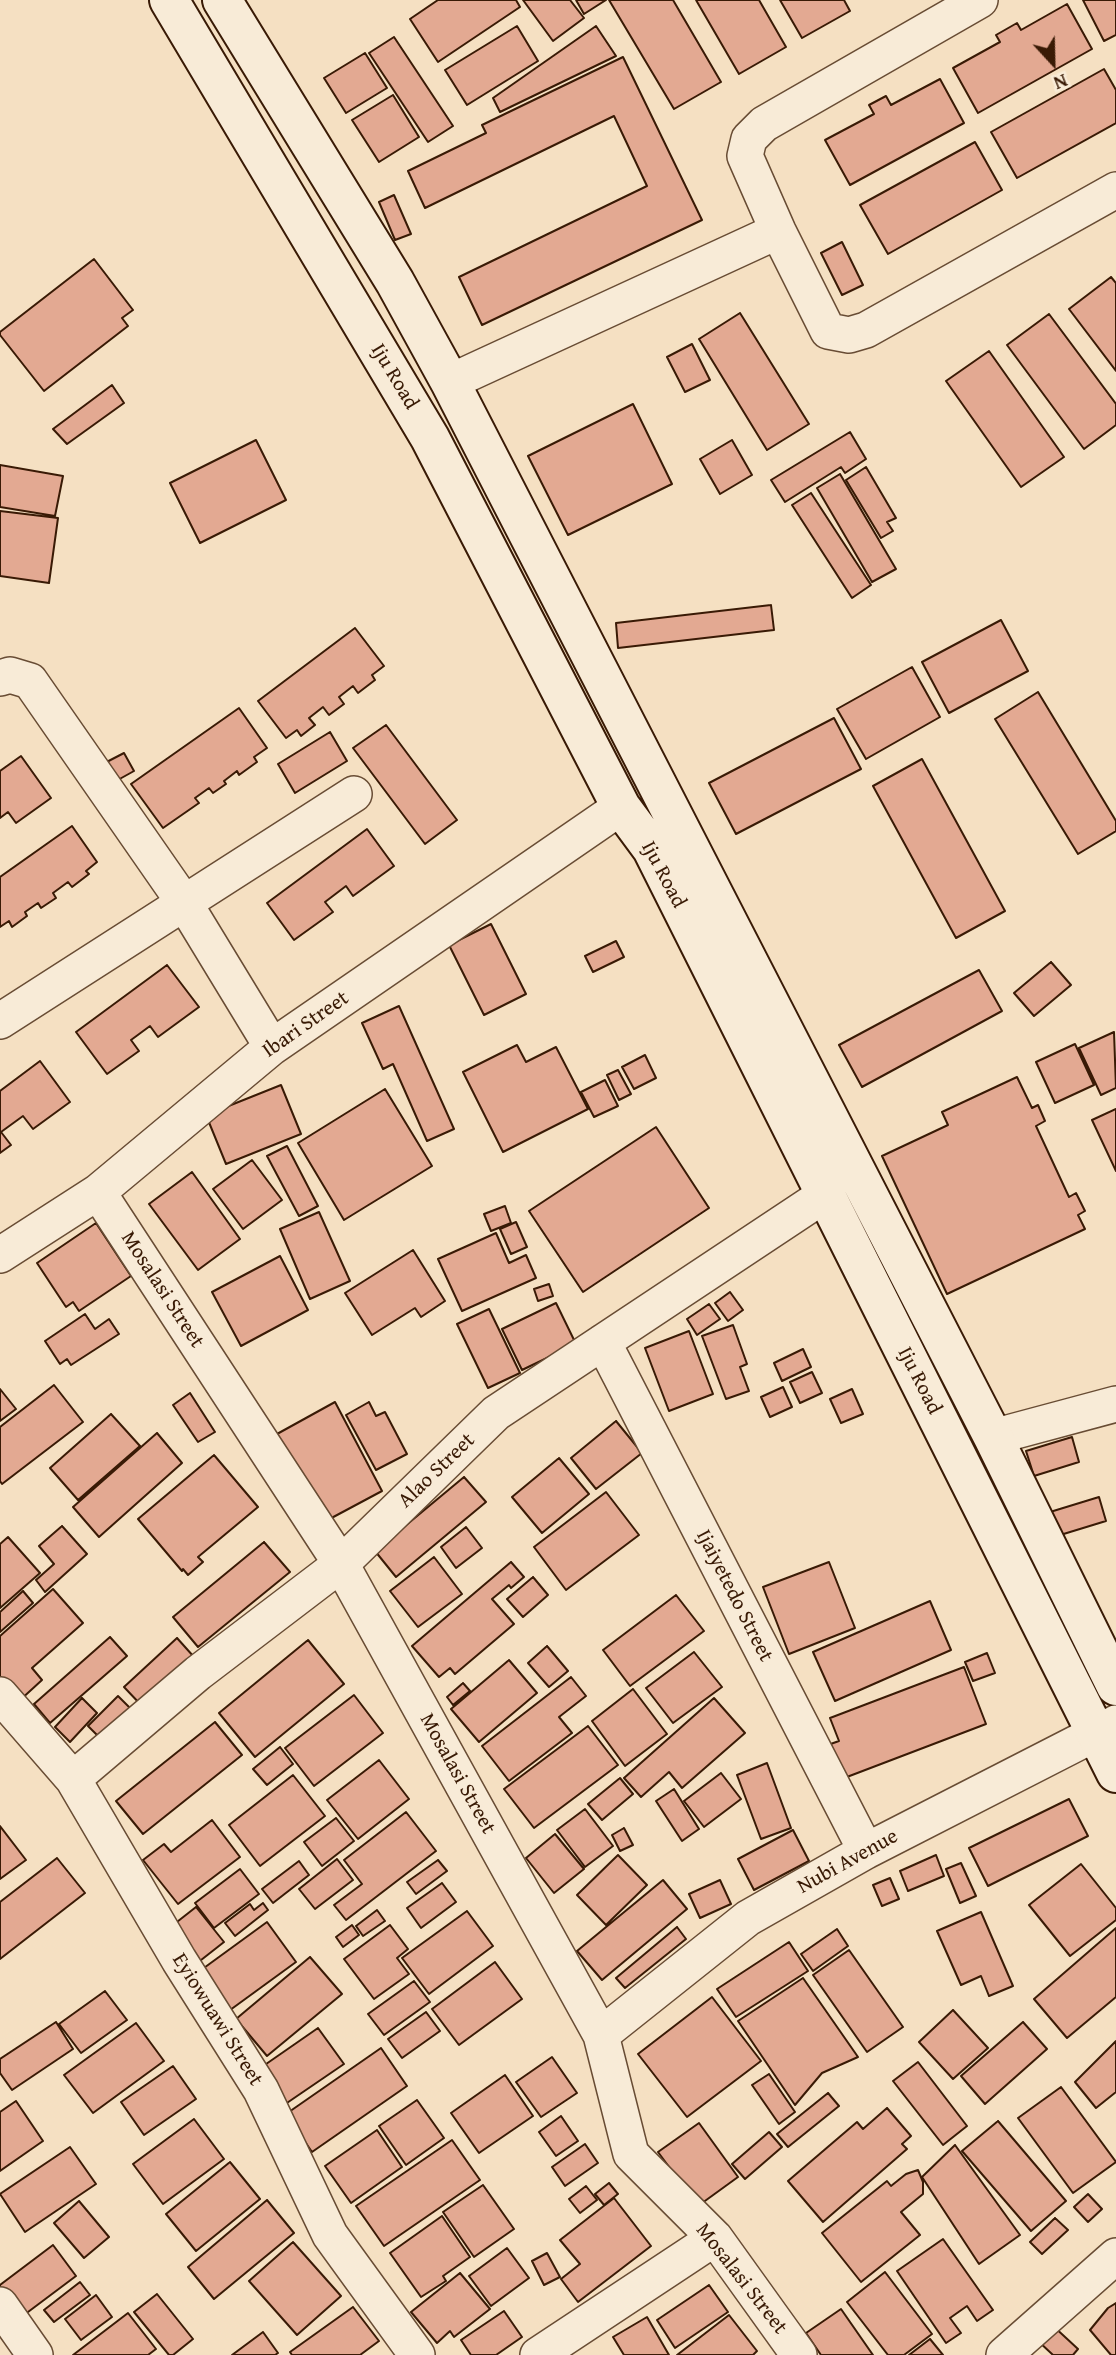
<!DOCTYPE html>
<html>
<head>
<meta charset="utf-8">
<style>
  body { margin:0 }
  #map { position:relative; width:1116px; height:2355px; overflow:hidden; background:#f5e0c2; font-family:"Gentium Book Plus",serif }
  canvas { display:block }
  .north { position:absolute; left:1018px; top:28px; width:70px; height:70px; -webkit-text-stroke:5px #f8ebd7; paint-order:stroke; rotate:158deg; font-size:19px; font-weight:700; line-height:28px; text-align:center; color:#391a05 }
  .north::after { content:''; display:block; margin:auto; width:24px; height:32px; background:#391a05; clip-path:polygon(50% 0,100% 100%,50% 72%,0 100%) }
</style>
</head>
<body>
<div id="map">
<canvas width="1116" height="2355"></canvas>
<div class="north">N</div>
</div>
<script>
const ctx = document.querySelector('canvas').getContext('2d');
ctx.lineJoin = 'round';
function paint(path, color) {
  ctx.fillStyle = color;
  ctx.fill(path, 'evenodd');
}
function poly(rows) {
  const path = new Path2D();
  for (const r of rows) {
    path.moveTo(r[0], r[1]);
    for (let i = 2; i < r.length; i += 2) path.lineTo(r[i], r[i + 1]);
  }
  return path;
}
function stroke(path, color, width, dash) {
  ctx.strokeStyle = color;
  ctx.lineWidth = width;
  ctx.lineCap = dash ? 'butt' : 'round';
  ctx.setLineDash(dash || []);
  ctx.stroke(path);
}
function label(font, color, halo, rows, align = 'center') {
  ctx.font = font + ' "Gentium Book Plus",serif';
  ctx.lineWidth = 5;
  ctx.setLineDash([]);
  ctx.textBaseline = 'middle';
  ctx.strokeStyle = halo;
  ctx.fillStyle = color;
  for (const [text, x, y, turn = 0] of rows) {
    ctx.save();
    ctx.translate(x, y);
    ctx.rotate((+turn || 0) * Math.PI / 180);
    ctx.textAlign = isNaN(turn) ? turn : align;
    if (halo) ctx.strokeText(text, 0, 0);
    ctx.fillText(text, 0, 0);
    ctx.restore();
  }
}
const building = poly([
  [438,0,516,0,520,7,438,62,410,19,438,0],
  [523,0,570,0,584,18,553,41,523,0],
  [576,0,606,0,584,14,576,0],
  [609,0,673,0,721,82,674,109,609,0],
  [696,0,759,0,786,47,739,74,696,0],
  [780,0,844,0,850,11,802,38,780,0],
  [1083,0,1116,0,1116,35,1104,41,1083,0],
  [1067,4,1092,49,978,113,953,68,1000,42,996,35,1017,23,1021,30,1067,4],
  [517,26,538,61,467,105,445,70,517,26],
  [596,26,616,56,500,112,493,98,596,26],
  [394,37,453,126,428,142,369,53,394,37],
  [365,53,387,88,346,113,324,78,365,53],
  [623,57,702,220,482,325,459,277,647,186,614,116,425,208,408,171,486,133,482,125,623,57],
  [1104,69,1116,90,1116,123,1017,178,991,132,1104,69],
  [940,79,964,123,850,185,825,140,874,114,869,105,886,96,891,105,940,79],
  [393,95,419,137,379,162,352,120,393,95],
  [975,142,1002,190,888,254,860,205,975,142],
  [394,195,411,234,395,240,379,202,394,195],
  [842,242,863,285,842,295,821,253,842,242],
  [94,259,133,310,122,318,128,326,44,391,0,335,0,332,94,259],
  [1111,277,1116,283,1116,371,1069,309,1111,277],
  [740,313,809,424,767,450,699,339,740,313],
  [1049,314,1116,404,1116,425,1084,449,1007,345,1049,314],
  [692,344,710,380,685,392,667,357,692,344],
  [989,351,1064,457,1021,487,946,381,989,351],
  [112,385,124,403,67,444,53,429,112,385],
  [633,404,672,484,568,535,528,456,633,404],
  [850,432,866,459,845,473,841,467,785,502,771,480,850,432],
  [256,440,286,500,200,543,170,483,256,440],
  [732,440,752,475,720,494,700,459,732,440],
  [0,465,63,476,55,516,0,507,0,465],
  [866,467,896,518,887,522,893,531,881,538,846,480,866,467],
  [840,474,896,569,872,582,817,488,840,474],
  [811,493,871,585,852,598,792,505,811,493],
  [0,511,58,518,49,583,0,576,0,511],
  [771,605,774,630,618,648,616,623,771,605],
  [1001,620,1028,671,949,713,922,662,1001,620],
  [355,628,384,666,372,675,375,680,358,693,353,686,339,697,344,704,329,715,323,707,309,718,315,725,301,736,297,730,286,738,258,701,355,628],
  [912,667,940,717,866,759,837,709,912,667],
  [1038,692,1116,821,1116,831,1078,854,995,719,1038,692],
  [239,708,267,748,254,757,257,762,239,775,237,771,224,781,226,784,213,793,209,788,195,798,199,803,163,828,131,784,239,708],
  [834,718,861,769,736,834,709,783,834,718],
  [386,725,457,820,425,844,353,748,386,725],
  [330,732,347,761,295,793,278,764,330,732],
  [124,753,134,771,107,786,97,767,124,753],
  [21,756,51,798,16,823,8,812,0,818,0,771,21,756],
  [922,759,1005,911,956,938,873,786,922,759],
  [72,826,97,862,86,871,89,874,72,887,68,882,53,893,56,898,41,908,38,903,25,912,27,916,12,927,9,921,0,927,0,877,72,826],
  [367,829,394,866,353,896,346,886,325,902,333,912,294,940,267,903,367,829],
  [491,924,526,994,484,1015,449,945,491,924],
  [616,941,624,957,593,972,585,956,616,941],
  [1051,962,1071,985,1034,1016,1014,993,1051,962],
  [167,965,199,1007,158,1037,150,1026,131,1040,139,1051,107,1074,76,1032,167,965],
  [979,970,1002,1011,862,1087,839,1045,979,970],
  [399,1006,454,1129,427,1141,393,1064,383,1069,362,1023,399,1006],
  [1114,1032,1116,1088,1101,1095,1079,1048,1114,1032],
  [1075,1044,1094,1085,1055,1103,1036,1062,1075,1044],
  [517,1045,526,1062,556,1047,588,1109,503,1152,463,1072,517,1045],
  [645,1055,656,1078,634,1089,622,1067,645,1055],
  [40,1061,70,1102,33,1129,23,1116,1,1132,11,1145,0,1153,0,1091,40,1061],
  [618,1070,631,1094,619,1100,607,1075,618,1070],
  [1017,1077,1032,1108,1038,1105,1045,1121,1036,1126,1069,1197,1076,1193,1085,1211,1078,1215,1085,1229,947,1294,882,1156,948,1125,942,1112,1017,1077],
  [605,1080,618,1106,594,1117,581,1092,605,1080],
  [281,1085,301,1134,226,1164,206,1115,281,1085],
  [385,1089,432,1166,344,1220,298,1143,385,1089],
  [1116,1109,1116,1171,1092,1120,1116,1109],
  [656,1127,709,1208,583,1292,529,1211,656,1127],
  [287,1146,318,1206,299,1216,267,1156,287,1146],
  [252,1160,282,1200,243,1229,213,1189,252,1160],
  [192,1172,240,1239,198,1270,149,1204,192,1172],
  [505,1206,511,1223,491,1231,484,1214,505,1206],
  [319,1212,350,1281,310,1299,280,1229,319,1212],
  [516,1222,527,1247,511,1254,500,1229,516,1222],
  [96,1223,131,1276,79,1311,73,1302,66,1307,37,1263,96,1223],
  [496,1233,509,1263,526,1255,536,1278,462,1311,438,1259,496,1233],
  [413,1250,445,1301,421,1317,415,1308,372,1335,345,1293,413,1250],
  [280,1256,308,1310,241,1346,212,1292,280,1256],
  [549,1284,553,1296,538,1301,534,1289,549,1284],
  [730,1292,743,1310,728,1321,715,1303,730,1292],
  [556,1303,576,1344,522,1370,502,1329,556,1303],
  [709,1304,720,1319,697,1335,687,1319,709,1304],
  [489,1309,520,1373,488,1388,457,1324,489,1309],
  [85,1314,95,1329,109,1319,119,1334,71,1365,67,1359,60,1364,45,1341,85,1314],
  [733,1325,747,1364,740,1367,749,1391,726,1399,702,1336,733,1325],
  [689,1331,713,1394,669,1411,645,1348,689,1331],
  [803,1349,811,1367,782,1381,774,1363,803,1349],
  [812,1372,822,1393,800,1403,790,1382,812,1372],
  [54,1385,83,1422,2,1484,0,1481,0,1427,54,1385],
  [783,1387,792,1407,770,1417,761,1397,783,1387],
  [0,1389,16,1409,0,1421,0,1389],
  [852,1389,863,1414,841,1423,830,1399,852,1389],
  [190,1393,215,1432,198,1442,173,1405,190,1393],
  [335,1402,382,1491,324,1522,277,1434,335,1402],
  [369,1402,376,1416,385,1412,407,1454,376,1470,346,1415,369,1402],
  [111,1414,140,1446,78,1500,50,1468,111,1414],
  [616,1421,642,1453,596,1489,571,1458,616,1421],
  [157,1433,182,1463,99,1537,73,1507,157,1433],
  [1072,1437,1079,1462,1034,1476,1026,1451,1072,1437],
  [214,1455,258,1507,198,1557,203,1562,188,1575,183,1569,182,1571,138,1519,214,1455],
  [559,1458,589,1494,542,1533,512,1497,559,1458],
  [464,1477,486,1502,396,1577,375,1551,464,1477],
  [606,1492,639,1535,566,1590,534,1547,606,1492],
  [1099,1497,1106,1521,1057,1536,1050,1512,1099,1497],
  [62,1526,87,1554,45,1592,36,1580,54,1564,39,1546,62,1526],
  [466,1527,482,1548,456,1568,441,1547,466,1527],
  [8,1537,40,1573,0,1608,0,1544,8,1537],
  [264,1542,290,1572,198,1647,173,1617,264,1542],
  [434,1557,462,1594,418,1627,390,1591,434,1557],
  [511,1562,524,1577,511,1588,509,1585,492,1599,514,1624,455,1674,450,1668,439,1677,412,1646,511,1562],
  [829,1562,855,1628,789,1654,763,1587,829,1562],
  [533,1577,548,1595,523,1617,507,1599,533,1577],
  [53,1589,83,1623,32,1668,42,1680,18,1702,0,1682,0,1636,53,1589],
  [23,1591,33,1603,0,1632,0,1612,23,1591],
  [676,1595,704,1631,630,1686,603,1650,676,1595],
  [930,1601,951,1650,835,1701,813,1652,930,1601],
  [110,1637,127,1656,50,1723,34,1704,110,1637],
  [177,1638,194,1657,142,1706,124,1687,177,1638],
  [308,1640,344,1684,255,1757,219,1713,308,1640],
  [547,1646,568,1671,549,1687,528,1663,547,1646],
  [694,1652,722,1687,673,1723,646,1688,694,1652],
  [987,1653,995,1673,973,1681,965,1662,987,1653],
  [509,1660,537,1693,479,1742,451,1709,509,1660],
  [964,1667,986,1724,839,1780,825,1746,839,1741,830,1718,964,1667],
  [571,1677,586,1696,559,1717,572,1733,509,1781,482,1746,571,1677],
  [463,1683,470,1691,453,1705,447,1697,463,1683],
  [633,1689,667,1734,625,1766,592,1721,633,1689],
  [354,1695,383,1733,314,1786,285,1748,354,1695],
  [118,1696,134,1712,104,1742,88,1726,118,1696],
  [82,1698,97,1713,70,1742,55,1727,82,1698],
  [714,1698,745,1733,682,1788,669,1772,641,1797,624,1778,714,1698],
  [215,1722,242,1755,143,1834,116,1801,215,1722],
  [588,1726,618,1765,534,1828,504,1789,588,1726],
  [280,1747,293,1764,267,1785,253,1769,280,1747],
  [379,1760,409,1799,358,1839,327,1800,379,1760],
  [767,1763,791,1828,761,1839,737,1775,767,1763],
  [721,1773,741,1799,704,1827,684,1801,721,1773],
  [293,1775,325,1816,260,1866,229,1825,293,1775],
  [620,1778,633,1794,602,1820,588,1804,620,1778],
  [674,1789,699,1829,682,1841,656,1801,674,1789],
  [1069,1799,1088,1836,988,1886,969,1848,1069,1799],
  [585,1809,613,1846,585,1867,557,1830,585,1809],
  [406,1812,436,1851,346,1920,334,1905,362,1884,344,1860,406,1812],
  [336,1818,354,1841,322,1866,304,1842,336,1818],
  [212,1820,240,1857,178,1904,143,1860,164,1844,171,1852,212,1820],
  [0,1826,26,1860,0,1879,0,1826],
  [624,1828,633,1845,620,1851,612,1835,624,1828],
  [793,1830,809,1861,754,1890,738,1859,793,1830],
  [555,1834,584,1869,554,1893,526,1858,555,1834],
  [618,1855,647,1885,606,1925,577,1895,618,1855],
  [936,1855,944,1876,908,1891,900,1871,936,1855],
  [57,1858,85,1893,0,1959,0,1902,57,1858],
  [337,1859,353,1880,315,1909,299,1889,337,1859],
  [438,1860,447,1871,416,1894,407,1882,438,1860],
  [299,1861,309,1875,273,1903,262,1889,299,1861],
  [961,1863,976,1896,960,1903,946,1869,961,1863],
  [1081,1864,1116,1908,1116,1920,1070,1956,1029,1905,1081,1864],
  [240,1869,259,1894,214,1928,195,1903,240,1869],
  [890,1878,899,1899,882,1906,873,1885,890,1878],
  [663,1880,687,1909,602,1980,577,1951,663,1880],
  [720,1880,731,1904,700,1918,689,1894,720,1880],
  [442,1883,456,1902,421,1928,407,1908,442,1883],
  [263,1903,268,1910,235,1936,225,1923,250,1904,254,1910,263,1903],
  [196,1907,224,1942,196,1964,168,1929,196,1907],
  [377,1910,385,1921,363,1936,356,1926,377,1910],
  [467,1911,493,1946,429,1994,402,1958,467,1911],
  [981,1912,1013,1986,989,1996,981,1976,961,1985,937,1931,981,1912],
  [267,1922,296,1962,226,2013,197,1973,267,1922],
  [352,1925,359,1935,343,1947,336,1937,352,1925],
  [390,1925,408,1949,397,1958,409,1974,374,1999,344,1959,390,1925],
  [677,1927,686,1939,625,1988,616,1978,677,1927],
  [1116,1928,1116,1997,1067,2038,1034,1999,1116,1928],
  [837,1929,848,1946,813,1971,801,1954,837,1929],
  [789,1942,808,1971,736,2017,717,1989,789,1942],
  [849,1950,903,2027,867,2052,813,1975,849,1950],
  [310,1957,342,1994,267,2056,236,2019,310,1957],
  [495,1962,522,1999,459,2045,432,2009,495,1962],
  [803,1978,858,2057,822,2073,795,2105,738,2021,803,1978],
  [414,1981,430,2002,384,2035,368,2014,414,1981],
  [105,1991,127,2020,81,2053,59,2024,105,1991],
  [712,1997,761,2061,687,2117,638,2054,712,1997],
  [953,2010,988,2048,953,2079,919,2042,953,2010],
  [426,2012,440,2031,402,2058,388,2039,426,2012],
  [56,2022,73,2049,12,2090,0,2073,0,2059,56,2022],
  [1023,2022,1047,2049,985,2104,961,2076,1023,2022],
  [136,2023,164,2061,93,2113,64,2075,136,2023],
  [318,2028,344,2064,281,2107,256,2071,318,2028],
  [1116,2041,1116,2092,1096,2108,1075,2082,1116,2041],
  [381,2048,407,2086,312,2152,286,2114,381,2048],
  [552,2057,577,2093,541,2117,516,2082,552,2057],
  [918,2062,967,2126,943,2145,893,2081,918,2062],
  [173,2066,196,2099,144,2135,121,2102,173,2066],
  [769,2074,795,2112,779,2124,752,2085,769,2074],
  [505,2075,533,2116,479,2153,451,2113,505,2075],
  [1061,2087,1116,2162,1073,2193,1018,2118,1061,2087],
  [828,2093,839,2106,788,2147,777,2134,828,2093],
  [417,2100,444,2138,406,2165,379,2126,417,2100],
  [16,2101,43,2141,0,2171,0,2112,16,2101],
  [887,2108,911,2136,902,2144,907,2149,823,2222,788,2181,857,2122,863,2129,887,2108],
  [561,2116,578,2141,556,2156,539,2132,561,2116],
  [194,2119,224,2159,163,2204,133,2164,194,2119],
  [998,2121,1066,2201,1031,2231,962,2151,998,2121],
  [699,2123,738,2177,698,2206,658,2152,699,2123],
  [377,2130,402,2167,351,2203,325,2166,377,2130],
  [769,2132,782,2147,745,2179,732,2164,769,2132],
  [452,2140,480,2180,384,2246,356,2206,452,2140],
  [585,2144,598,2163,565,2186,552,2167,585,2144],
  [955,2145,1020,2235,979,2264,922,2177,955,2145],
  [70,2147,96,2184,25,2232,0,2194,70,2147],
  [230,2162,260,2199,196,2251,166,2214,230,2162],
  [918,2170,923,2182,923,2194,901,2212,920,2235,861,2282,822,2233,887,2181,891,2186,906,2174,918,2170],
  [609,2183,618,2194,604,2205,595,2194,609,2183],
  [483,2185,514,2229,474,2257,443,2212,483,2185],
  [586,2186,597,2200,580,2213,569,2199,586,2186],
  [1088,2194,1102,2209,1088,2222,1074,2207,1088,2194],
  [614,2198,651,2246,578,2302,561,2279,580,2264,560,2240,614,2198],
  [267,2200,294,2233,214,2299,188,2267,267,2200],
  [79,2201,109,2237,84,2258,54,2223,79,2201],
  [442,2216,470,2257,443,2276,446,2281,421,2297,390,2253,442,2216],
  [1055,2218,1068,2230,1042,2254,1030,2242,1055,2218],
  [943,2239,993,2310,977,2321,967,2306,950,2318,961,2333,946,2343,897,2271,943,2239],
  [293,2242,341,2296,297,2335,249,2281,293,2242],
  [53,2245,76,2276,20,2318,0,2292,0,2285,53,2245],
  [507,2248,529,2278,491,2306,469,2276,507,2248],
  [547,2253,560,2277,544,2285,532,2261,547,2253],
  [885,2272,932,2334,904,2355,888,2355,847,2302,885,2272],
  [460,2273,490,2309,454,2337,450,2331,437,2343,411,2312,460,2273],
  [80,2282,90,2295,54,2322,44,2310,80,2282],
  [709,2285,728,2312,675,2348,657,2320,709,2285],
  [157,2294,193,2339,173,2355,169,2355,134,2312,157,2294],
  [96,2295,112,2317,81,2340,65,2319,96,2295],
  [1116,2303,1116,2355,1111,2355,1090,2330,1108,2308,1116,2303],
  [353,2307,379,2341,360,2355,292,2355,290,2352,353,2307],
  [841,2309,873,2355,821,2355,806,2333,841,2309],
  [504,2311,522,2337,496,2355,471,2355,461,2340,504,2311],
  [128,2313,156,2349,148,2355,73,2355,128,2313],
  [729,2315,757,2351,753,2355,677,2355,729,2315],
  [647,2317,669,2355,624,2355,613,2337,647,2317],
  [1051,2324,1078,2349,1073,2355,1053,2355,1037,2340,1051,2324],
  [263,2332,278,2353,275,2355,232,2355,263,2332],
  [930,2339,943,2355,909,2355,930,2339]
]);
const street = poly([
  [980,0,764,124,749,139,745,156,778,231,828,331,849,335,866,330,1116,190],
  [450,382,778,231],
  [0,678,10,675,30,681,185,904,272,1047],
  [0,1021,354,794],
  [98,1192,341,1564,601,2035,631,2154,715,2238,799,2355],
  [0,1255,98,1192,272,1047,621,807],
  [603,1342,866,1851],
  [993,1437,1116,1404],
  [0,1695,73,1779,179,1960,261,2090,330,2235,417,2355],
  [73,1779,198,1673,341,1564,496,1413,826,1194],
  [601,2035,748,1918,866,1851,1116,1723],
  [0,2305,35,2355],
  [538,2355,715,2238],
  [1004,2355,1116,2256]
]);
const secondary = poly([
  [169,0,430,438,621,807,652,849,1116,1773],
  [222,0,395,282,450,382,993,1437,1116,1686]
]);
const streetNames = [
  ["Iju Road",394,377,59],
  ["Iju Road",663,875,62],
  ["Ibari Street",306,1025,-35],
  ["Mosalasi Street",162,1290,57],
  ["Iju Road",919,1381,63],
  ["Alao Street",437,1471,-44],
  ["Ijaiyetedo Street",734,1596,63],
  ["Mosalasi Street",457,1774,61],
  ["Nubi Avenue",848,1862,-29],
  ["Eyiowuawi Street",217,2020,58],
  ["Mosalasi Street",741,2279,52]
];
paint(building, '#e3a992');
stroke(building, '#391a05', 2);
stroke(street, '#684c34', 38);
stroke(secondary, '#391a05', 42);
stroke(street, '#f8ebd7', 35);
stroke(secondary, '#f8ebd7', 38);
label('21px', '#391a05', '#f8ebd7', streetNames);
</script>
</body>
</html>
